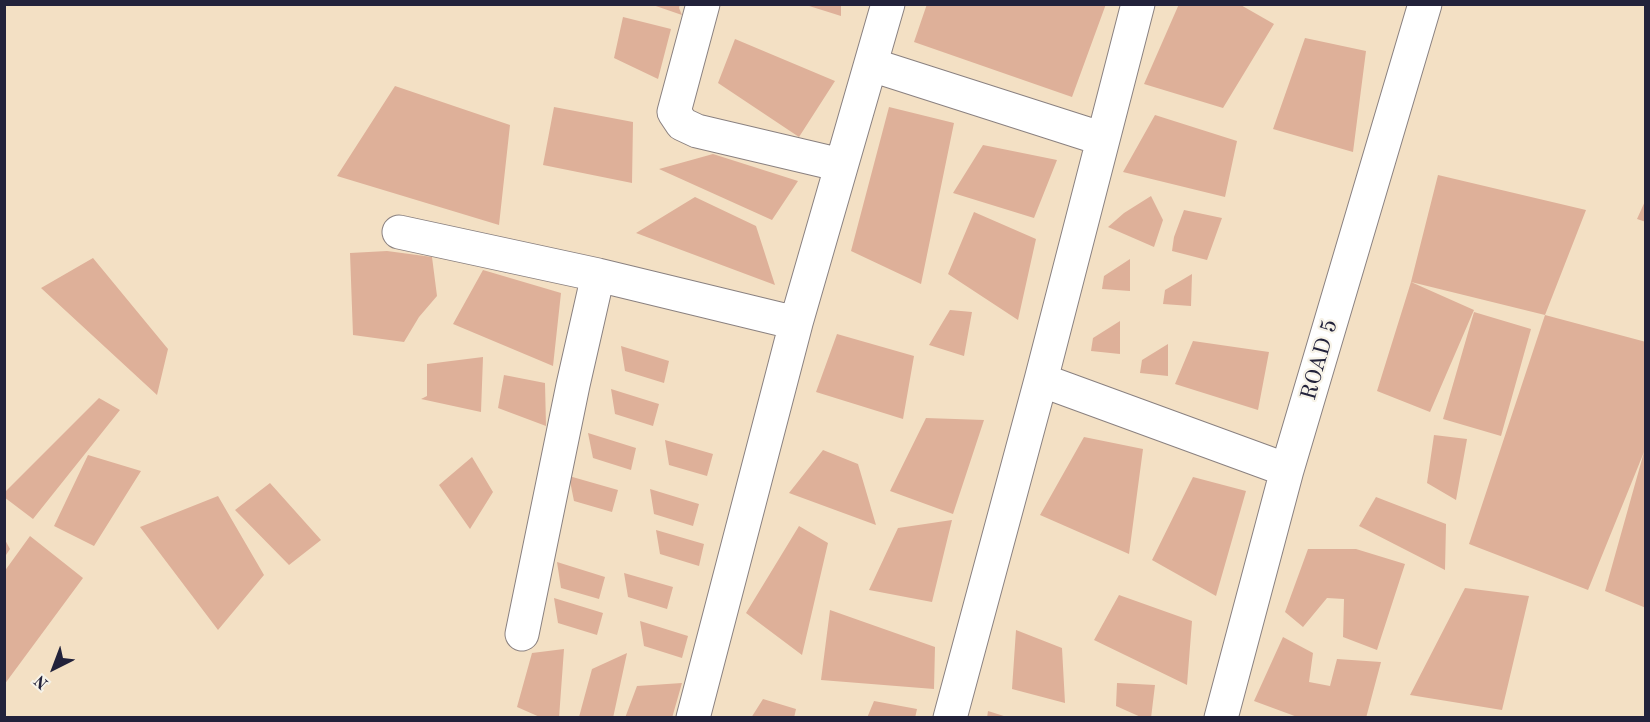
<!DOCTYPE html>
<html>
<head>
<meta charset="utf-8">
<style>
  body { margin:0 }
  #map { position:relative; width:1650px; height:722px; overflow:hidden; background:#f3e0c4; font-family:"Old Standard TT",serif }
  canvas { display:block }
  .frame { position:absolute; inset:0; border:6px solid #22223b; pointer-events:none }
  .north { position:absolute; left:24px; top:638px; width:60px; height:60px; -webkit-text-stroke:4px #f7f3e8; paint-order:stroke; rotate:222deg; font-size:16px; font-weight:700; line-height:24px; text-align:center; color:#22223b }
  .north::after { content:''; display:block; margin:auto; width:21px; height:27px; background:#22223b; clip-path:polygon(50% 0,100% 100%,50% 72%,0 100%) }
</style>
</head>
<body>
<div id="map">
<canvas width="1650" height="722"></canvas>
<div class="frame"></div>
<div class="north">N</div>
</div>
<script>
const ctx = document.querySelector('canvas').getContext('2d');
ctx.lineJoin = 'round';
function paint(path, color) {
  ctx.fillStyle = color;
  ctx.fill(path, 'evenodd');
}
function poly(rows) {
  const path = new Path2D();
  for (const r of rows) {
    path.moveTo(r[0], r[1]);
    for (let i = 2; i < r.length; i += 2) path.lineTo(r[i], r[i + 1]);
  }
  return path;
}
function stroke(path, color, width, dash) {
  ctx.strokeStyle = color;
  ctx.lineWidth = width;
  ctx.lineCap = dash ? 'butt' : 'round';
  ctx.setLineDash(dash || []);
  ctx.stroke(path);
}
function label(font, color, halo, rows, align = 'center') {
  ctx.font = font + ' "Old Standard TT",serif';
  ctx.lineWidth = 4.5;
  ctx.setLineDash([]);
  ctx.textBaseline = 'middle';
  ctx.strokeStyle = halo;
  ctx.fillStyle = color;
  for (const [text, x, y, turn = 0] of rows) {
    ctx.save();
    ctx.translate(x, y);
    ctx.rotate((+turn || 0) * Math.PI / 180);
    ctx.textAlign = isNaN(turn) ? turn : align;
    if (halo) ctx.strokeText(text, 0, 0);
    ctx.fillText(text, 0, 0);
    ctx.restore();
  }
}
const building = poly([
  [650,4,680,4,679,8,682,15],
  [806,4,841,4,841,16,806,5],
  [927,4,1106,4,1072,97,914,42],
  [1179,4,1239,4,1274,24,1223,108,1144,84],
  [623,17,671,29,658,79,614,58],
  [1305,38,1366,51,1353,152,1273,129],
  [735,39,835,81,799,137,718,83],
  [395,86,510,125,499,225,337,176],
  [554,107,633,122,632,183,543,165],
  [889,107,954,123,921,284,851,251],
  [1155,115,1237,141,1225,197,1123,172],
  [983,145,1057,160,1034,218,953,193],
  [713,154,798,181,772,220,659,169],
  [1438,175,1586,210,1545,315,1411,282],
  [1151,196,1163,220,1154,247,1108,227,1124,213],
  [695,197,756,226,775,285,636,233],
  [1646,199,1646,222,1637,219],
  [1184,210,1222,218,1207,260,1172,251,1174,237],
  [974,212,1036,239,1018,320,948,274],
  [387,251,432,257,437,296,419,317,404,342,353,335,350,253],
  [93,258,168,349,157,395,41,288],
  [1130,259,1130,291,1102,289,1104,276],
  [483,270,561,293,553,366,453,324],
  [1192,274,1191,306,1163,304,1165,290],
  [1411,282,1474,310,1430,412,1377,391],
  [950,310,972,312,964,356,929,345],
  [1474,312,1531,329,1501,436,1443,419],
  [1545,315,1646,342,1646,608,1605,591,1644,452,1588,590,1469,544],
  [1120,321,1120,354,1091,351,1093,338],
  [837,334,914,356,903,419,816,392],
  [1193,341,1269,352,1258,410,1175,384],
  [1168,344,1168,376,1140,373,1142,360],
  [621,346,669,361,664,383,625,371],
  [483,357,481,412,421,399,427,396,427,364],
  [504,375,545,383,546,426,498,408],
  [611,389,659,404,653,426,615,414],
  [99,398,120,410,33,519,4,497,4,493],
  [926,418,984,420,953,514,890,491],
  [588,433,636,448,631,470,593,458],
  [1434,435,1467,439,1456,500,1427,483],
  [1084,437,1143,449,1129,554,1040,515],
  [665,440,713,454,707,476,669,465],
  [823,450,858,464,876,525,789,493],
  [88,455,141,471,94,546,54,526],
  [472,457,493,492,470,529,439,485],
  [569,476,618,490,612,512,574,501],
  [1193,477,1246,491,1216,596,1152,560],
  [270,483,321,540,289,565,235,510],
  [650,489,699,504,693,526,654,514],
  [218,496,264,575,218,630,140,527],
  [1376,497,1446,524,1445,570,1359,526],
  [952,520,932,602,869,590,898,528],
  [799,526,828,543,802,655,746,613],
  [656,530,704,544,699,566,660,554],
  [30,536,83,578,4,685,4,572],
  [4,538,10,549,4,558],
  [1308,549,1356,549,1405,564,1377,650,1343,637,1344,599,1327,598,1303,627,1285,612],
  [557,562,605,577,599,599,561,588],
  [624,573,673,587,667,609,628,597],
  [1465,588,1529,596,1502,710,1410,695],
  [1119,595,1192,621,1187,685,1094,640],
  [554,598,603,613,597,635,558,623],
  [830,610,935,647,934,689,821,680],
  [640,621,688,636,682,658,644,646],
  [1016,630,1062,648,1065,703,1012,689],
  [1283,637,1313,653,1309,682,1330,686,1337,659,1381,662,1366,718,1300,718,1254,701],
  [564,649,559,718,542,718,517,707,532,653],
  [627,653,613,718,579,717,592,669],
  [682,683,672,718,625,718,637,686],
  [1117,683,1155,685,1151,718,1143,718,1116,706],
  [763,699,796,709,794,718,751,718],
  [874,701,917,709,915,718,867,718],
  [988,711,1007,717,1007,718,987,718]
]);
const minor = poly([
  [703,4,674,112,682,124,697,131,841,165],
  [872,65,1103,139],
  [399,232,598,275,796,323],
  [1041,380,1287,470],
  [522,634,573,385,598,275],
  [693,718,796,323,888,4],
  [950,718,1041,380,1138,4],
  [1221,718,1287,470,1425,4]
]);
const streetNames = [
  ["ROAD 5",1320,360,-74]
];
paint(building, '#deb099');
stroke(minor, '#8a8180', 35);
stroke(minor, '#fff', 33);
label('22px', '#22223b', '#f7f3e8', streetNames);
</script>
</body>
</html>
